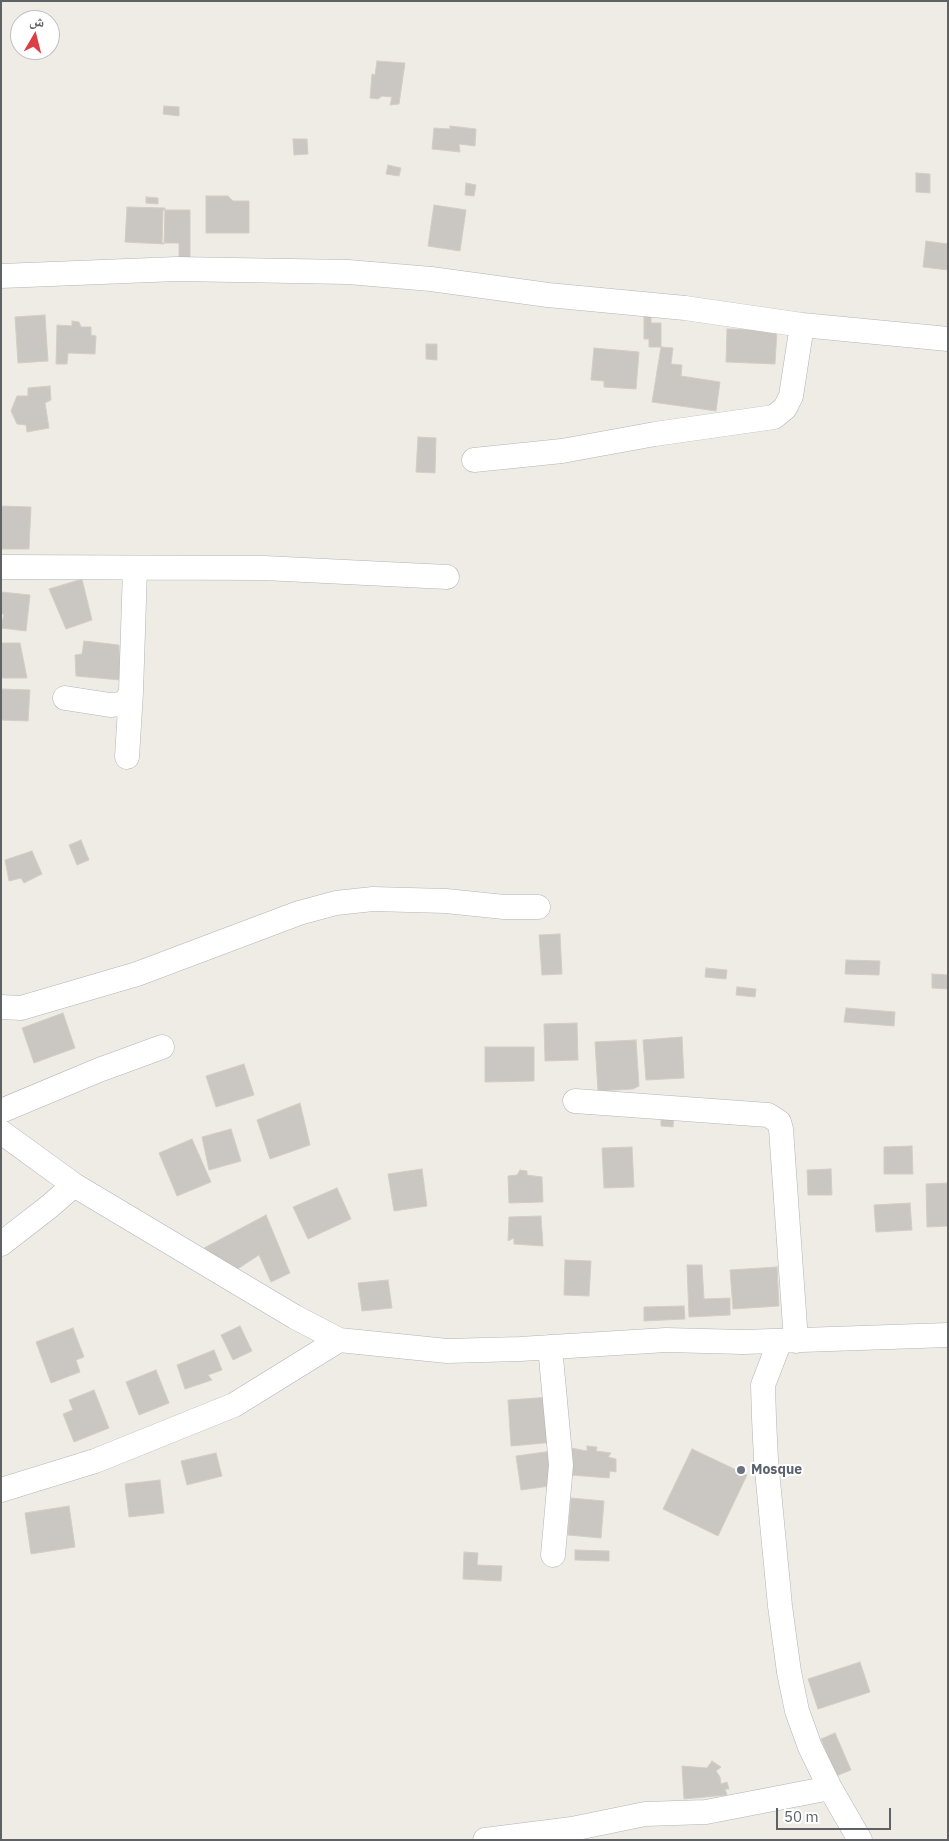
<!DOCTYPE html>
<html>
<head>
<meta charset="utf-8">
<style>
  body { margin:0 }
  #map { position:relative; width:949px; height:1841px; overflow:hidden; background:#efece6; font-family:"IBM Plex Sans","Noto Naskh Arabic",sans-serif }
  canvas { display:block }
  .frame { position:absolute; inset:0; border:2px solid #5e6265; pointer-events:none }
  .north { position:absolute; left:10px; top:10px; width:50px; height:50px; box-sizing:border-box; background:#fff; border:1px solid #bfc0c1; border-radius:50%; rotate:8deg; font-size:14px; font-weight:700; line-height:20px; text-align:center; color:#5e6265 }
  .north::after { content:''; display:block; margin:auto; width:18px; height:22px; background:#dc3f44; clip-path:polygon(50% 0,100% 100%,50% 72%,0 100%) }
  .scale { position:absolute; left:776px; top:1808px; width:115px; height:22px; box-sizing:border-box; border:2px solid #5e6265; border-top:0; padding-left:6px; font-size:15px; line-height:18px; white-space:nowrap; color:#5e6265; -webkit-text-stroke:4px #fff; paint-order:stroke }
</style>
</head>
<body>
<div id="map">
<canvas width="949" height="1841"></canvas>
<div class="frame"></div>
<div class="north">ش</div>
<div class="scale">50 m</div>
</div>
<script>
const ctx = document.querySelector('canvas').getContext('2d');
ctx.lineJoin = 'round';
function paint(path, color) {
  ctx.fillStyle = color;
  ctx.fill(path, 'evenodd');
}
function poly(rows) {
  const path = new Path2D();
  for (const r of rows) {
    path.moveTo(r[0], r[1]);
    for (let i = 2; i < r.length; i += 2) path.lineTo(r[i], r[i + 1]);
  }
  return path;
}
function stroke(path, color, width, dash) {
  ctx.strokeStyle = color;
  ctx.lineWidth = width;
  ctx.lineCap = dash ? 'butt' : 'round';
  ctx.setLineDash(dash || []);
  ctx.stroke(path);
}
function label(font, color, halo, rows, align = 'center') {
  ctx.font = font + ' "IBM Plex Sans",sans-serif';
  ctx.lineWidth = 4;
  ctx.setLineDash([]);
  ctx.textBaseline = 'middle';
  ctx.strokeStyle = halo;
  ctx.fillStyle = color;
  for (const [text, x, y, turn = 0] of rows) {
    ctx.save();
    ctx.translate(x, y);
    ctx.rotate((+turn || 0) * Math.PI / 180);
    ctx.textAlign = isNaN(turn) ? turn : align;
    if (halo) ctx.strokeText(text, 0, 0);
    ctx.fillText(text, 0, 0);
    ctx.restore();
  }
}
const building = poly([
  [377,61,405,63,399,104,390,105,392,97,382,96,378,99,370,98,372,74,375,75,377,61],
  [164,106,179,107,179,116,163,114,164,106],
  [450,126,476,129,475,146,459,144,460,152,432,149,434,128,450,129,450,126],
  [293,139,307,139,308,154,294,155,293,139],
  [388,165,401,168,399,176,386,174,388,165],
  [916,173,930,174,930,193,916,192,916,173],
  [466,183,476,185,474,196,465,195,466,183],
  [206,196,228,196,233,201,249,201,249,233,206,233,206,196],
  [146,197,158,198,158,204,146,203,146,197],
  [434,205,466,210,460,251,428,246,434,205],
  [127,207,165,208,164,244,125,242,127,207],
  [163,210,190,210,190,258,179,257,179,243,162,243,163,210],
  [926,241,948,244,948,270,923,267,926,241],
  [644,314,651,314,651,323,661,323,661,347,649,347,649,339,644,339,644,314],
  [45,315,48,361,18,363,15,317,45,315],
  [72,321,79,322,81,327,91,327,91,335,96,336,95,354,68,353,67,364,56,364,57,325,72,326,72,321],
  [727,329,777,330,775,364,726,362,727,329],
  [426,344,437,344,437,360,426,359,426,344],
  [661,347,673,348,671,364,682,365,681,376,720,382,716,411,652,402,661,347],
  [594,348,639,352,636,389,604,387,604,381,591,380,594,348],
  [50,386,51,400,45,403,49,428,27,432,26,425,17,424,11,411,17,396,28,396,28,388,50,386],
  [418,437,436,438,435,473,416,472,418,437],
  [1,506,31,507,29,549,1,549,1,506],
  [82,579,92,620,66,629,49,589,82,579],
  [1,592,30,595,26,631,1,628,4,614,1,614,1,592],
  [84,641,119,645,120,680,76,676,75,655,82,654,84,641],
  [1,643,20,643,27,678,1,678,1,643],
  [1,689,30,690,28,721,1,720,1,689],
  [81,840,89,860,77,865,69,845,81,840],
  [32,851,42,874,24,883,21,878,9,881,5,860,32,851],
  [560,934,562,974,542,975,539,935,560,934],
  [846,960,880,961,879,975,845,974,846,960],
  [706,968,727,970,726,979,705,977,706,968],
  [932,974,948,975,948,989,932,988,932,974],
  [737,987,756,989,755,997,736,995,737,987],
  [846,1008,895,1012,894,1026,844,1022,846,1008],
  [63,1013,75,1048,34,1063,22,1028,63,1013],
  [577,1023,578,1060,545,1061,544,1024,577,1023],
  [682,1037,684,1078,646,1080,643,1040,682,1037],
  [636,1040,639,1086,633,1089,598,1091,595,1042,636,1040],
  [485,1047,534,1047,534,1081,485,1082,485,1047],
  [244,1064,254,1095,216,1107,206,1076,244,1064],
  [300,1103,310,1145,270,1159,257,1120,300,1103],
  [661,1115,674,1115,673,1127,661,1126,661,1115],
  [231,1129,241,1161,209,1170,202,1137,231,1129],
  [192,1139,211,1182,177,1196,159,1153,192,1139],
  [912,1146,913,1174,884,1174,884,1147,912,1146],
  [632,1147,634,1187,604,1188,602,1148,632,1147],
  [422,1169,427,1206,394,1211,388,1174,422,1169],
  [831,1169,832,1195,808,1195,807,1170,831,1169],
  [520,1170,527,1171,527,1175,542,1177,543,1202,509,1203,508,1176,517,1175,520,1170],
  [948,1183,948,1226,927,1227,926,1184,948,1183],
  [337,1188,351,1219,308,1239,293,1207,337,1188],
  [910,1203,912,1230,876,1232,874,1205,910,1203],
  [266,1215,290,1273,271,1282,259,1255,236,1270,204,1248,266,1215],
  [541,1216,543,1246,514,1244,514,1238,508,1241,509,1217,541,1216],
  [565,1260,591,1261,589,1296,564,1295,565,1260],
  [687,1265,702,1265,704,1299,730,1298,730,1315,689,1317,687,1265],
  [777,1267,779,1306,733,1309,730,1270,777,1267],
  [388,1280,392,1308,362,1311,358,1283,388,1280],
  [684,1306,685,1319,644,1321,644,1307,684,1306],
  [240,1326,252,1351,233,1360,221,1335,240,1326],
  [73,1328,84,1357,76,1360,80,1372,51,1383,36,1342,73,1328],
  [214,1350,222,1370,208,1375,212,1380,185,1389,177,1365,214,1350],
  [156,1370,169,1403,139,1415,126,1382,156,1370],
  [94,1390,109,1428,74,1442,63,1414,73,1410,69,1400,94,1390],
  [551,1397,555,1442,511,1446,508,1400,551,1397],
  [587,1446,597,1447,596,1451,611,1453,608,1457,616,1459,616,1472,610,1471,609,1478,571,1475,571,1448,587,1451,587,1446],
  [692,1449,747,1475,718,1536,663,1509,692,1449],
  [552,1451,557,1485,521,1490,516,1456,552,1451],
  [216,1453,222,1476,187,1485,181,1461,216,1453],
  [160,1480,164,1513,129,1517,125,1484,160,1480],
  [571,1498,604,1501,601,1538,568,1535,571,1498],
  [69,1506,75,1547,31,1554,25,1513,69,1506],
  [575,1550,609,1551,609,1561,575,1560,575,1550],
  [464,1552,478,1553,477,1565,502,1566,501,1581,463,1579,464,1552],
  [860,1662,870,1692,818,1709,808,1679,860,1662],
  [835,1733,851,1770,836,1776,821,1739,835,1733],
  [712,1761,721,1767,716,1771,720,1777,721,1784,727,1782,729,1789,725,1789,727,1795,684,1799,682,1766,707,1768,712,1761]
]);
const minor = poly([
  [1,276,177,269,348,272,431,279,548,295,685,308,802,325,948,339],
  [474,460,562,451,655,434,774,417,785,408,791,396,802,325],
  [1,567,264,568,447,577],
  [65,698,110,705,121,704,127,700,131,692],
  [127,757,131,692,135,569],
  [1,1007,21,1008,137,974,299,913,336,903,373,899,446,901,504,907,538,907],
  [575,1101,768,1115,779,1122,781,1129,796,1341],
  [1,1111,99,1070,162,1047],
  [1,1132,74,1185,295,1317,339,1340,447,1351,520,1349,666,1340,743,1342,948,1335],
  [1,1244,50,1206,74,1185],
  [780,1341,763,1385,764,1418,766,1460,780,1606,789,1672,797,1711,810,1747,830,1788,860,1840],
  [550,1347,561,1465,553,1555],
  [1,1490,95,1461,234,1405,339,1340],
  [485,1840,572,1829,645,1814,706,1812,830,1788]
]);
const markers = [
  [741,1470,5,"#6b7280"]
];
const worshipNames = [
  ["Mosque",751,1470]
];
paint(building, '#cac7c2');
stroke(building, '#d3cdc5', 1);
stroke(minor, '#b1b4b7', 25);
stroke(minor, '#fff', 24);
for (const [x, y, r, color] of markers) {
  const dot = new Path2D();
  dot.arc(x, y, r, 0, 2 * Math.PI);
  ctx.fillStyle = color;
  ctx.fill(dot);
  stroke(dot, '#fff', 2);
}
label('bold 14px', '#5b616d', '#fff', worshipNames, 'left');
</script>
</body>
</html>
